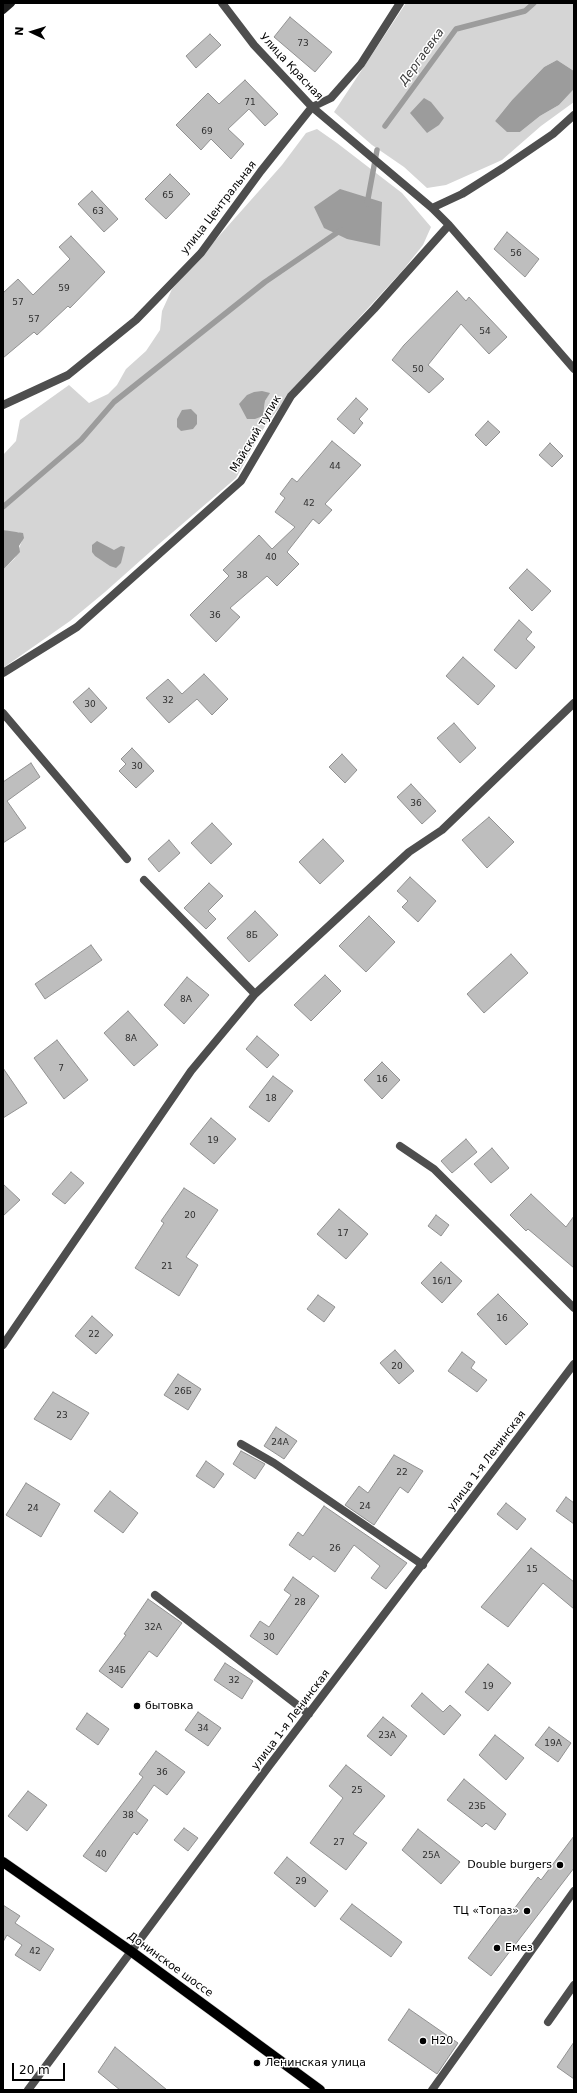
<!DOCTYPE html>
<html>
<head>
<meta charset="utf-8">
<style>
  body { margin:0 }
  #map { position:relative; width:577px; height:2093px; overflow:hidden; background:#fff; font-family:"DejaVu Sans",sans-serif }
  canvas { display:block }
  .frame { position:absolute; inset:0; border:4px solid #000; pointer-events:none }
  .north { position:absolute; left:12px; top:12px; width:40px; height:40px; -webkit-text-stroke:3px #fff; paint-order:stroke; rotate:274deg; font-size:11px; font-weight:700; line-height:16px; text-align:center; color:#000 }
  .north::after { content:''; display:block; margin:auto; width:14px; height:18px; background:#000; clip-path:polygon(50% 0,100% 100%,50% 72%,0 100%) }
  .scale { position:absolute; left:12px; top:2063px; width:53px; height:18px; box-sizing:border-box; border:2px solid #000; border-top:0; padding-left:5px; font-size:12px; line-height:14px; white-space:nowrap; color:#000; -webkit-text-stroke:3px #fff; paint-order:stroke }
</style>
</head>
<body>
<div id="map">
<canvas width="577" height="2093"></canvas>
<div class="frame"></div>
<div class="north">N</div>
<div class="scale">20 m</div>
</div>
<script>
const ctx = document.querySelector('canvas').getContext('2d');
ctx.lineJoin = 'round';
function paint(path, color) {
  ctx.fillStyle = color;
  ctx.fill(path, 'evenodd');
}
function poly(rows) {
  const path = new Path2D();
  for (const r of rows) {
    path.moveTo(r[0], r[1]);
    for (let i = 2; i < r.length; i += 2) path.lineTo(r[i], r[i + 1]);
  }
  return path;
}
function stroke(path, color, width, dash) {
  ctx.strokeStyle = color;
  ctx.lineWidth = width;
  ctx.lineCap = dash ? 'butt' : 'round';
  ctx.setLineDash(dash || []);
  ctx.stroke(path);
}
function label(font, color, halo, rows, align = 'center') {
  ctx.font = font + ' "DejaVu Sans",sans-serif';
  ctx.lineWidth = 3;
  ctx.setLineDash([]);
  ctx.textBaseline = 'middle';
  ctx.strokeStyle = halo;
  ctx.fillStyle = color;
  for (const [text, x, y, turn = 0] of rows) {
    ctx.save();
    ctx.translate(x, y);
    ctx.rotate((+turn || 0) * Math.PI / 180);
    ctx.textAlign = isNaN(turn) ? turn : align;
    if (halo) ctx.strokeText(text, 0, 0);
    ctx.fillText(text, 0, 0);
    ctx.restore();
  }
}
const green = poly([
  [406,3,574,3,574,71,557,60,544,67,512,100,495,121,520,132,540,116,559,105,574,89,574,102,541,126,502,160,446,185,427,188,404,167,372,145,334,112],
  [317,129,337,143,402,193,431,227,423,245,403,270,293,390,265,426,236,478,159,544,105,592,70,621,3,668,3,570,15,558,22,541,19,532,11,532,3,530,3,455,16,441,20,420,69,385,89,403,108,394,117,385,126,369,146,351,160,330,162,311,172,289,282,165,306,133],
  [269,394,265,401,263,416,247,395]
]);
const water = poly([
  [557,60,574,71,574,89,559,105,540,116,520,132,507,132,495,121,512,100,544,67],
  [424,98,431,102,444,118,439,125,427,133,410,113],
  [340,189,382,202,380,246,347,239,324,228,314,207],
  [262,391,270,393,265,401,263,416,255,419,247,419,239,404,247,395,254,392],
  [191,409,197,415,197,424,193,429,181,431,177,427,177,419,182,410],
  [3,530,23,533,24,538,19,546,20,552,3,570],
  [97,541,114,550,121,546,125,547,121,563,116,568,110,566,95,556,92,552,92,545]
]);
const stream = poly([
  [385,126,456,29,525,11,534,3],
  [367,204,377,150],
  [3,507,81,440,114,402,265,282,341,230]
]);
const building = poly([
  [290,17,332,52,315,72,274,37,290,17],
  [210,34,221,45,196,68,186,56,210,34],
  [245,80,278,114,265,126,249,109,228,129,244,144,231,159,211,139,201,150,176,125,208,93,219,104,245,80],
  [170,174,190,194,166,219,145,199,170,174],
  [92,191,118,219,104,232,78,204,92,191],
  [507,232,539,259,525,277,494,249,507,232],
  [71,236,105,272,70,308,68,306,37,335,34,332,3,358,3,293,18,279,33,295,70,259,59,247,71,236],
  [457,291,466,301,469,297,507,337,489,354,461,324,428,365,444,379,429,393,392,360,404,345,457,291],
  [356,398,368,409,359,419,363,423,354,434,337,419,356,398],
  [488,421,500,432,486,446,475,435,488,421],
  [332,441,361,465,325,504,332,510,319,524,313,519,287,552,299,564,277,586,267,576,230,608,240,617,216,642,190,615,229,576,223,570,259,535,272,549,295,527,275,512,285,498,280,494,292,478,297,482,332,441],
  [550,443,563,456,552,467,539,455,550,443],
  [527,569,551,591,532,611,509,588,527,569],
  [519,620,532,632,526,639,535,647,516,669,494,650,519,620],
  [463,657,495,686,478,705,446,676,463,657],
  [204,674,228,699,212,715,197,699,169,723,146,698,168,679,182,694,204,674],
  [89,688,107,708,91,723,73,702,89,688],
  [454,723,476,748,460,763,437,738,454,723],
  [132,748,154,771,136,788,119,771,126,764,121,759,132,748],
  [342,754,357,770,345,783,329,767,342,754],
  [31,763,40,777,7,801,26,828,3,843,3,782,31,763],
  [411,784,436,811,422,824,397,797,411,784],
  [489,817,514,842,487,868,462,840,489,817],
  [212,823,232,844,211,864,191,843,212,823],
  [323,839,344,861,320,884,299,862,323,839],
  [169,840,180,853,159,872,148,859,169,840],
  [410,877,436,901,418,922,402,907,408,901,397,891,410,877],
  [209,883,223,896,208,911,216,919,206,929,184,908,209,883],
  [255,911,278,935,249,962,227,938,255,911],
  [369,916,395,942,366,972,339,946,369,916],
  [91,945,102,960,45,999,35,984,91,945],
  [511,954,528,973,484,1013,467,994,511,954],
  [325,975,341,991,311,1021,294,1005,325,975],
  [187,977,209,995,184,1024,164,1005,187,977],
  [128,1011,158,1045,134,1066,104,1033,128,1011],
  [257,1036,279,1055,267,1068,246,1049,257,1036],
  [57,1040,88,1080,64,1099,34,1058,57,1040],
  [382,1062,400,1080,382,1099,364,1080,382,1062],
  [3,1068,27,1103,3,1118,3,1068],
  [273,1076,293,1091,269,1122,249,1107,273,1076],
  [211,1118,236,1139,214,1164,190,1144,211,1118],
  [466,1139,477,1152,452,1173,441,1161,466,1139],
  [492,1148,509,1168,491,1183,474,1164,492,1148],
  [71,1172,84,1183,65,1204,52,1194,71,1172],
  [3,1184,20,1200,3,1216,3,1184],
  [184,1188,218,1210,186,1257,198,1265,179,1296,135,1268,164,1223,161,1221,184,1188],
  [531,1194,566,1227,574,1216,574,1268,528,1229,526,1231,510,1215,531,1194],
  [339,1209,368,1234,346,1259,317,1234,339,1209],
  [436,1215,449,1225,441,1236,428,1226,436,1215],
  [441,1262,462,1281,442,1303,421,1283,441,1262],
  [498,1294,528,1324,506,1345,477,1314,498,1294],
  [318,1295,335,1307,324,1322,307,1309,318,1295],
  [92,1316,113,1335,96,1354,75,1336,92,1316],
  [395,1350,414,1371,399,1384,380,1363,395,1350],
  [462,1352,475,1362,471,1368,487,1380,477,1392,448,1371,462,1352],
  [178,1374,201,1389,188,1410,164,1395,178,1374],
  [53,1392,89,1413,71,1440,34,1419,53,1392],
  [276,1427,297,1441,284,1459,264,1446,276,1427],
  [241,1451,265,1464,255,1479,233,1464,241,1451],
  [394,1455,423,1471,408,1493,400,1487,374,1525,345,1505,359,1486,368,1493,394,1455],
  [206,1461,224,1474,214,1488,196,1476,206,1461],
  [26,1483,60,1504,41,1537,6,1515,26,1483],
  [110,1491,138,1513,123,1533,94,1511,110,1491],
  [566,1497,574,1503,574,1524,556,1511,566,1497],
  [506,1503,526,1519,517,1530,497,1514,506,1503],
  [324,1506,407,1563,386,1589,371,1578,380,1566,354,1545,335,1572,313,1556,310,1560,289,1545,298,1532,303,1536,324,1506],
  [531,1548,574,1582,574,1609,543,1583,508,1627,481,1607,531,1548],
  [293,1577,319,1596,277,1655,250,1636,260,1621,269,1627,291,1595,284,1590,293,1577],
  [148,1599,182,1623,157,1657,149,1651,122,1688,99,1671,126,1635,124,1634,148,1599],
  [225,1663,253,1681,242,1699,214,1680,225,1663],
  [488,1664,511,1683,488,1711,465,1692,488,1664],
  [422,1693,443,1712,450,1705,461,1715,444,1735,411,1706,422,1693],
  [198,1712,221,1728,208,1746,185,1730,198,1712],
  [87,1713,109,1729,98,1745,76,1729,87,1713],
  [383,1717,407,1736,391,1756,367,1736,383,1717],
  [549,1727,571,1743,558,1762,535,1745,549,1727],
  [495,1735,524,1758,506,1780,479,1755,495,1735],
  [156,1751,185,1772,167,1795,154,1785,136,1811,148,1820,137,1835,134,1832,106,1872,83,1856,143,1777,139,1774,156,1751],
  [346,1765,385,1796,353,1834,367,1843,346,1870,310,1843,343,1798,329,1786,346,1765],
  [464,1779,506,1814,495,1830,486,1823,482,1827,447,1800,464,1779],
  [28,1791,47,1805,27,1831,8,1816,28,1791],
  [184,1828,198,1838,188,1851,174,1840,184,1828],
  [418,1829,460,1862,441,1884,402,1850,418,1829],
  [574,1836,574,1868,491,1976,468,1958,505,1909,511,1913,538,1877,541,1880,574,1836],
  [287,1857,328,1891,315,1907,274,1873,287,1857],
  [352,1904,402,1942,391,1957,340,1919,352,1904],
  [3,1905,20,1916,15,1923,54,1949,40,1971,15,1955,22,1945,7,1935,3,1942,3,1905],
  [409,2009,458,2043,437,2074,388,2040,409,2009],
  [574,2042,574,2079,557,2067,574,2042],
  [115,2047,167,2090,120,2090,98,2072,115,2047]
]);
const lane = poly([
  [241,1444,274,1463,423,1565],
  [548,2022,574,1985]
]);
const street = poly([
  [222,3,254,45,312,107,432,208,449,225,574,369],
  [432,208,462,194,503,168,553,134,574,115],
  [3,405,68,375,136,320,201,253,261,171,312,107,331,98,361,64,400,3],
  [3,673,77,627,241,481,291,396,374,309,449,225],
  [3,713,127,859],
  [144,880,255,994],
  [400,1146,434,1169,574,1308],
  [3,1345,191,1071,255,994,409,852,442,830,574,703],
  [155,1595,309,1714],
  [28,2090,269,1766,574,1364],
  [432,2090,574,1891]
]);
const secondary = poly([
  [3,10,11,3]
]);
const primary = poly([
  [3,1862,132,1952,320,2090]
]);
const markers = [
  [137,1706,4,"#000"],
  [560,1865,4,"#000"],
  [527,1911,4,"#000"],
  [497,1948,4,"#000"],
  [423,2041,4,"#000"],
  [257,2063,4,"#000"]
];
const numberNames = [
  ["73",303,44],
  ["71",250,103],
  ["69",207,132],
  ["65",168,196],
  ["63",98,212],
  ["56",516,254],
  ["59",64,289],
  ["57",18,303],
  ["57",34,320],
  ["54",485,332],
  ["50",418,370],
  ["44",335,467],
  ["42",309,504],
  ["40",271,558],
  ["38",242,576],
  ["36",215,616],
  ["32",168,701],
  ["30",90,705],
  ["30",137,767],
  ["36",416,804],
  ["8Б",252,936],
  ["8А",186,1000],
  ["8А",131,1039],
  ["7",61,1069],
  ["16",382,1080],
  ["18",271,1099],
  ["19",213,1141],
  ["20",190,1216],
  ["17",343,1234],
  ["21",167,1267],
  ["16/1",442,1282],
  ["16",502,1319],
  ["22",94,1335],
  ["20",397,1367],
  ["26Б",183,1392],
  ["23",62,1416],
  ["24А",280,1443],
  ["22",402,1473],
  ["24",365,1507],
  ["24",33,1509],
  ["26",335,1549],
  ["15",532,1570],
  ["28",300,1603],
  ["32А",153,1628],
  ["30",269,1638],
  ["34Б",117,1671],
  ["32",234,1681],
  ["19",488,1687],
  ["34",203,1729],
  ["23А",387,1736],
  ["19А",553,1744],
  ["36",162,1773],
  ["25",357,1791],
  ["23Б",477,1807],
  ["38",128,1816],
  ["27",339,1843],
  ["40",101,1855],
  ["25А",431,1856],
  ["29",301,1882],
  ["42",35,1952]
];
const streetNames = [
  ["Улица Красная",291,67,47],
  ["улица Центральная",219,208,-52],
  ["Майский тупик",256,434,-59],
  ["улица 1-я Ленинская",487,1461,-53],
  ["улица 1-я Ленинская",291,1720,-53],
  ["Донинское шоссе",170,1965,36]
];
const poiNames = [
  ["бытовка",145,1706],
  ["Double burgers",552,1865,"right"],
  ["ТЦ «Топаз»",519,1911,"right"],
  ["Емез",505,1948],
  ["H20",431,2041],
  ["Ленинская улица",265,2063]
];
const waterNames = [
  ["Дергаевка",422,57,-54]
];
paint(green, '#d5d5d5');
paint(water, '#9c9c9c');
stroke(stream, '#9c9c9c', 5.5);
paint(building, '#bebebe');
stroke(building, '#929292', 1);
stroke(primary, '#dbdbdb', 11);
stroke(lane, '#4e4e4e', 8);
stroke(street, '#4e4e4e', 8);
stroke(secondary, '#1b1b1b', 8);
stroke(primary, '#000', 10);
for (const [x, y, r, color] of markers) {
  const dot = new Path2D();
  dot.arc(x, y, r, 0, 2 * Math.PI);
  ctx.fillStyle = color;
  ctx.fill(dot);
  stroke(dot, '#fff', 1.5);
}
label('9px', '#303030', null, numberNames);
label('11px', '#000', '#fff', streetNames);
label('11px', '#000', '#fff', poiNames, 'left');
label('italic 12px', '#3d3d3d', '#fff', waterNames);
</script>
</body>
</html>
